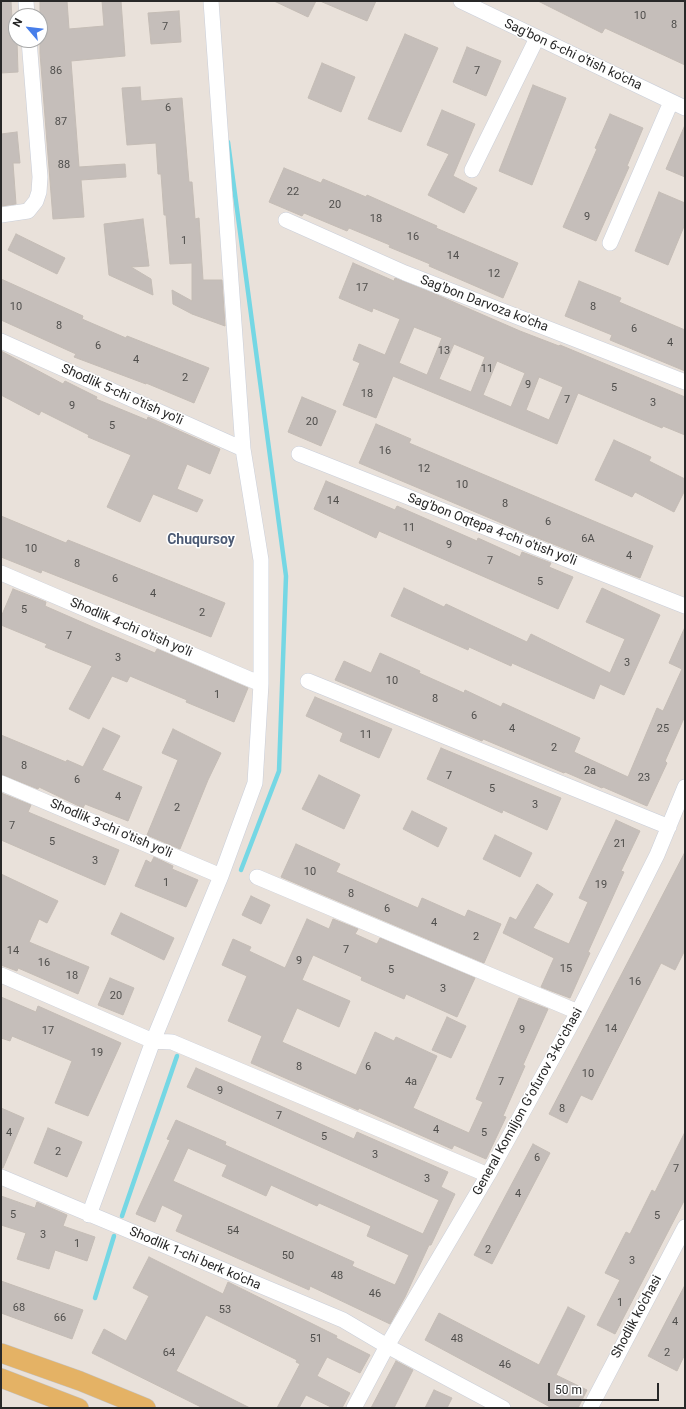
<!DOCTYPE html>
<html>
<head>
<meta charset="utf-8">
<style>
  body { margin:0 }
  #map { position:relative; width:686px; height:1409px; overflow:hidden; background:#e9e1da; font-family:Roboto,sans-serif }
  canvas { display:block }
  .frame { position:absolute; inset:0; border:2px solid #282828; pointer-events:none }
  .north { position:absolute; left:8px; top:8px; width:40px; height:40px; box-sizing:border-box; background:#fff; border:1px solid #a9a9a9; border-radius:50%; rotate:298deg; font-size:11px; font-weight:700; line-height:16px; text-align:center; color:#282828 }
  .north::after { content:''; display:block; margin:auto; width:14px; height:18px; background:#477eea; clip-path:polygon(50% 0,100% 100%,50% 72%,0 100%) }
  .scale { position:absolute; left:548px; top:1383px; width:111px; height:18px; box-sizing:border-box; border:2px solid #282828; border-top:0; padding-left:5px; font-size:12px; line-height:14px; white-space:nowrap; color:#282828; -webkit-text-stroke:3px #fff; paint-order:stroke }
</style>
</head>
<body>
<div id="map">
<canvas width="686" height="1409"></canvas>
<div class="frame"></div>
<div class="north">N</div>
<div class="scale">50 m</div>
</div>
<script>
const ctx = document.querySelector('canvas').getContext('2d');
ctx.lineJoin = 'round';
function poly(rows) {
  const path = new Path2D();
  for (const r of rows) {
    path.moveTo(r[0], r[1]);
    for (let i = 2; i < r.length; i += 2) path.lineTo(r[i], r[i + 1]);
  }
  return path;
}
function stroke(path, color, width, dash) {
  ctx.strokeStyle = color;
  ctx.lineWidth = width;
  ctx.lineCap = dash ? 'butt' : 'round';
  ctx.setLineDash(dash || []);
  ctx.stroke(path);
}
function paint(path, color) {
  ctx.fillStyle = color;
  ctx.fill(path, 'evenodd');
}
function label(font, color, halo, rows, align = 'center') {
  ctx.font = font + ' Roboto,sans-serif';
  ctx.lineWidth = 3;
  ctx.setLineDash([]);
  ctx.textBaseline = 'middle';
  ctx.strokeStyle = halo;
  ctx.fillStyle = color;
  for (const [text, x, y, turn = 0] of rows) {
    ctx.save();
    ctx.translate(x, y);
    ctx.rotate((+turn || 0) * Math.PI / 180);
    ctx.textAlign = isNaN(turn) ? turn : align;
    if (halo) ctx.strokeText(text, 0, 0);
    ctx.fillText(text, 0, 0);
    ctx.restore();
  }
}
const stream = poly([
  [228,142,286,576,279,771,241,870],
  [122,1216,177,1056],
  [95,1298,114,1236]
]);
const building = poly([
  [1,1,11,1,13,37,16,37,17,40,18,72,1,73,1,1],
  [40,1,67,1,69,29,104,26,102,1,121,1,125,56,71,61,79,167,125,164,126,177,81,180,84,217,53,219,40,53,40,1],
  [274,1,316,1,308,17,274,1],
  [320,1,376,1,367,21,320,1],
  [538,1,685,1,685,65,605,28,602,33,538,1],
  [179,11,181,42,151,44,148,13,179,11],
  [405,34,438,48,401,132,368,119,405,34],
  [467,47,501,61,486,96,453,82,467,47],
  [322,63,355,77,341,112,308,98,322,63],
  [533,85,566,98,532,185,499,171,533,85],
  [140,87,141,101,182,98,189,182,192,182,195,219,199,218,203,280,222,280,225,326,192,314,173,304,172,290,192,301,192,263,170,264,166,215,164,215,161,174,158,174,156,143,127,145,122,88,140,87],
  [442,110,475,124,453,176,477,188,464,213,428,195,449,154,427,145,442,110],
  [610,114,643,128,627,166,629,167,596,241,563,227,597,149,595,148,610,114],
  [685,125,685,177,666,169,685,125],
  [17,132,20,163,13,163,16,204,1,206,1,134,17,132],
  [284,168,321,183,323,179,366,197,367,195,437,226,436,228,518,263,503,298,429,266,430,264,389,247,390,245,349,228,347,231,304,213,302,216,269,202,284,168],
  [659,192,685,203,685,224,668,265,635,251,659,192],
  [143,219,149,266,131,267,151,279,153,295,109,275,104,224,143,219],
  [16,234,65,258,57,274,8,250,16,234],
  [353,263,394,281,395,278,435,294,520,331,559,346,560,345,685,397,685,435,663,426,662,428,578,393,557,444,393,376,376,418,343,405,360,363,353,360,359,344,385,355,400,319,373,308,372,312,339,298,353,263],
  [414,327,442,338,427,375,399,363,414,327],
  [454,344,485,357,471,392,439,379,454,344],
  [497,361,525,373,511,407,483,395,497,361],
  [539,377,563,387,549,420,526,410,539,377],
  [1,279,83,316,82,319,126,338,127,336,209,368,194,403,146,383,146,384,74,357,76,354,1,320,1,279],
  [579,281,621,298,619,302,685,330,685,371,610,340,612,335,565,316,579,281],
  [1,351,63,384,65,381,97,397,96,399,147,420,148,417,220,449,210,474,187,464,177,489,203,500,197,512,153,494,140,522,107,507,131,455,88,437,89,435,41,411,39,415,1,395,1,351],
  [302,397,336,411,321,446,288,432,302,397],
  [376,424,411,439,409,443,653,546,640,578,530,535,359,463,376,424],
  [614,440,651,457,649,461,685,479,685,490,674,512,635,492,632,497,595,480,614,440],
  [326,481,395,510,397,506,477,541,478,538,520,557,522,552,551,563,549,567,573,577,558,609,379,531,376,538,314,509,326,481],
  [1,516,66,543,68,540,225,603,211,637,42,570,41,573,1,557,1,516],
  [404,588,444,607,446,604,527,642,531,634,610,673,625,639,586,622,602,588,660,615,624,695,600,684,594,699,512,663,511,666,469,647,468,650,391,616,404,588],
  [13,589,46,602,45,606,93,627,155,653,157,649,248,688,234,722,186,702,187,700,130,676,127,682,112,676,89,719,69,709,92,666,45,647,47,644,1,625,1,617,13,589],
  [685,627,685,716,665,761,667,763,647,806,603,787,602,788,565,772,564,773,483,739,482,741,335,680,344,661,371,673,380,653,420,671,419,673,464,693,465,690,501,707,503,703,580,738,574,752,628,777,657,708,663,711,682,669,669,663,685,627],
  [315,697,392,729,379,758,340,741,343,733,306,716,315,697],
  [103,728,120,736,102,770,142,787,128,821,85,804,83,808,39,787,38,789,1,774,1,735,66,762,67,760,83,767,103,728],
  [173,729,221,753,208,780,180,849,147,835,178,760,162,753,173,729],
  [441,748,561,798,547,830,503,810,502,813,427,779,441,748],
  [319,775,360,795,344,829,302,809,319,775],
  [1,793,31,805,28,812,119,850,105,885,1,840,1,793],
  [412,811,447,828,438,847,403,829,412,811],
  [616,820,640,831,621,871,624,872,588,952,590,953,570,998,541,987,554,958,503,933,510,917,516,920,537,884,553,894,533,928,569,944,588,902,579,898,616,820],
  [495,835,532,853,520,877,483,859,495,835],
  [296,844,340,864,336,872,418,908,422,898,465,917,468,910,501,924,484,963,281,877,296,844],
  [685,852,685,950,675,970,661,963,592,1100,581,1095,567,1123,549,1114,685,852],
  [154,857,173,866,172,869,198,880,186,907,135,886,146,860,151,863,154,857],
  [1,874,58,901,47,923,39,919,29,942,89,967,78,994,18,968,17,971,1,965,1,874],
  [251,896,270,905,261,924,242,915,251,896],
  [121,913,174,938,164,960,111,934,121,913],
  [307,919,329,929,333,919,358,929,355,934,377,944,380,938,475,978,457,1017,406,994,404,999,361,980,362,977,313,955,302,980,350,1001,339,1027,297,1008,282,1042,356,1075,375,1032,394,1041,396,1037,437,1056,413,1108,469,1133,483,1102,476,1099,519,998,548,1009,523,1065,525,1066,503,1116,506,1117,486,1159,454,1145,452,1149,359,1108,358,1110,251,1063,262,1036,228,1021,247,976,222,965,233,939,251,947,249,951,285,968,307,919],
  [110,978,134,988,123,1015,98,1005,110,978],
  [1,997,36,1012,38,1006,121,1043,88,1116,55,1103,72,1061,12,1036,10,1041,1,1038,1,997],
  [447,1017,466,1026,451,1058,432,1050,447,1017],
  [196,1068,354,1139,357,1132,448,1172,441,1187,455,1194,431,1245,429,1245,405,1297,390,1324,310,1286,309,1290,176,1231,183,1215,162,1205,155,1222,136,1214,170,1140,167,1139,176,1120,226,1142,225,1145,423,1234,439,1200,187,1087,196,1068],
  [188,1148,227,1165,222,1176,266,1196,271,1185,317,1206,319,1203,371,1226,367,1236,409,1255,395,1285,352,1266,354,1262,173,1181,188,1148],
  [1,1108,24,1118,3,1168,1,1168,1,1108],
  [48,1128,82,1142,67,1177,34,1163,48,1128],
  [685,1132,685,1199,615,1334,597,1325,620,1280,605,1273,626,1232,630,1234,652,1190,655,1192,685,1132],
  [533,1144,550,1153,492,1264,474,1255,533,1144],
  [1,1196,35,1208,37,1202,67,1215,63,1226,95,1237,87,1261,55,1250,49,1269,17,1259,26,1233,1,1225,1,1196],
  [149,1257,223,1294,228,1282,337,1336,336,1338,370,1355,360,1373,327,1357,317,1376,350,1393,342,1408,333,1408,306,1395,299,1408,277,1408,300,1364,296,1362,297,1360,206,1315,176,1371,250,1408,203,1408,92,1353,104,1329,126,1341,149,1296,133,1288,149,1257],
  [1,1281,83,1310,72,1339,1,1313,1,1281],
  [685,1285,685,1354,677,1371,648,1356,685,1285],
  [568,1307,585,1316,556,1375,587,1390,578,1408,552,1408,425,1340,439,1313,539,1365,568,1307],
  [396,1361,413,1370,394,1408,371,1408,396,1361],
  [434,1390,452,1398,447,1408,425,1408,434,1390]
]);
const minor = poly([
  [26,1,27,16],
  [461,1,685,108],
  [472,170,537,38],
  [1,215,28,211,36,201,39,192,40,177,29,40],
  [286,220,405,273,685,382],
  [610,243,671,102],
  [1,341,243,449],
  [299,454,685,606],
  [1,573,261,684],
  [308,681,669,827],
  [1,783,221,876],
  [257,877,578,1012],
  [1,975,153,1041,172,1042,488,1175],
  [1,1177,343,1320,387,1346,503,1408],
  [89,1215,153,1041,221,876,255,783,261,684,261,560,243,449,211,1],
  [354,1408,387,1346,488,1175,578,1012,657,855,685,787],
  [590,1408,685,1227]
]);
const major = poly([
  [1,1353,80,1381,146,1408],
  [1,1378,79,1408]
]);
const numberNames = [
  ["10",640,16],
  ["8",674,25],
  ["7",165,27],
  ["86",56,71],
  ["7",477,71],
  ["6",168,108],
  ["87",61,122],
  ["88",64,165],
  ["22",293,192],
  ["20",335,205],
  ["9",587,217],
  ["18",376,219],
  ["16",413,237],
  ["1",184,241],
  ["14",453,256],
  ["12",494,274],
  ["17",362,288],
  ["10",16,307],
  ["8",593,307],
  ["8",59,326],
  ["6",634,329],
  ["4",670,343],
  ["6",98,346],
  ["13",444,351],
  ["4",136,360],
  ["11",487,369],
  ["2",185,378],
  ["9",528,385],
  ["5",614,388],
  ["18",367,394],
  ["7",567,400],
  ["3",653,403],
  ["9",72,406],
  ["20",312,422],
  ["5",112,426],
  ["16",385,451],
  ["12",424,469],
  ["10",462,485],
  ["14",333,501],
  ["8",505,504],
  ["6",548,522],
  ["11",409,528],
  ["6A",588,539],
  ["9",449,545],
  ["10",31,549],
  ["4",629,556],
  ["7",490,561],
  ["8",77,564],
  ["6",115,579],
  ["5",540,582],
  ["4",153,594],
  ["5",24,610],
  ["2",202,613],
  ["7",69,636],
  ["3",118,658],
  ["3",627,663],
  ["10",392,681],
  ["1",217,695],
  ["8",435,699],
  ["6",474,716],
  ["4",512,729],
  ["25",663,729],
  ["11",366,735],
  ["2",554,748],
  ["8",24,766],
  ["2a",590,771],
  ["7",449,776],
  ["23",644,778],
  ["6",77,780],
  ["5",492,789],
  ["4",118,797],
  ["3",535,805],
  ["2",177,808],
  ["7",12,826],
  ["5",52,842],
  ["21",620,844],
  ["3",95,861],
  ["10",310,872],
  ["1",166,883],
  ["19",601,885],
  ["8",351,894],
  ["6",387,909],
  ["4",434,923],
  ["2",476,937],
  ["7",346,950],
  ["14",13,951],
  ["9",299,961],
  ["16",44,963],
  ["15",566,969],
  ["5",391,970],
  ["18",72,976],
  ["16",635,982],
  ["3",443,989],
  ["20",116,996],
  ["14",611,1029],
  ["9",522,1030],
  ["17",48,1031],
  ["19",97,1053],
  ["8",299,1067],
  ["6",368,1067],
  ["10",588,1074],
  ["4a",411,1082],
  ["7",501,1082],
  ["9",220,1091],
  ["8",562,1109],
  ["7",279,1116],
  ["4",436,1130],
  ["4",9,1133],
  ["5",484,1133],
  ["5",324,1137],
  ["2",58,1152],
  ["3",375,1155],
  ["6",537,1158],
  ["7",676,1169],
  ["3",427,1179],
  ["4",518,1194],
  ["5",13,1215],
  ["5",657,1216],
  ["54",233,1231],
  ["3",43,1235],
  ["1",77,1244],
  ["2",488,1250],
  ["50",288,1256],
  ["3",632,1261],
  ["48",337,1276],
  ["46",375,1294],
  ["1",620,1303],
  ["68",19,1308],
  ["53",225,1310],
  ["66",60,1318],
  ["4",675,1322],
  ["51",316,1339],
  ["48",457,1339],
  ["64",169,1353],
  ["2",667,1353],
  ["46",505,1365]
];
const streetNames = [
  ["Sag'bon 6-chi o'tish ko'cha",573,55,25],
  ["Sag'bon Darvoza ko'cha",484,304,21],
  ["Shodlik 5-chi o'tish yo'li",122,395,24],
  ["Sag'bon Oqtepa 4-chi o'tish yo'li",492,530,21],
  ["Shodlik 4-chi o'tish yo'li",131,628,23],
  ["Shodlik 3-chi o'tish yo'li",111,829,23],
  ["General Komiljon Gʻofurov 3-koʻchasi",528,1102,-61],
  ["Shodlik 1-chi berk ko'cha",195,1259,23],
  ["Shodlik ko'chasi",637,1317,-62]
];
const neighbourhoodNames = [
  ["Chuqursoy",201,540]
];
stroke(stream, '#75d7e4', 4.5);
paint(building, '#c5beba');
stroke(building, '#c4bcb5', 1);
stroke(minor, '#c9ced9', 16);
stroke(major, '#c3c3c3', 20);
stroke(minor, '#fff', 15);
stroke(major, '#e4b265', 19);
label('11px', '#4f4e4c', null, numberNames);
label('13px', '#282828', '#fff', streetNames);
label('bold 14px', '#4c5a74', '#fff', neighbourhoodNames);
</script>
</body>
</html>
